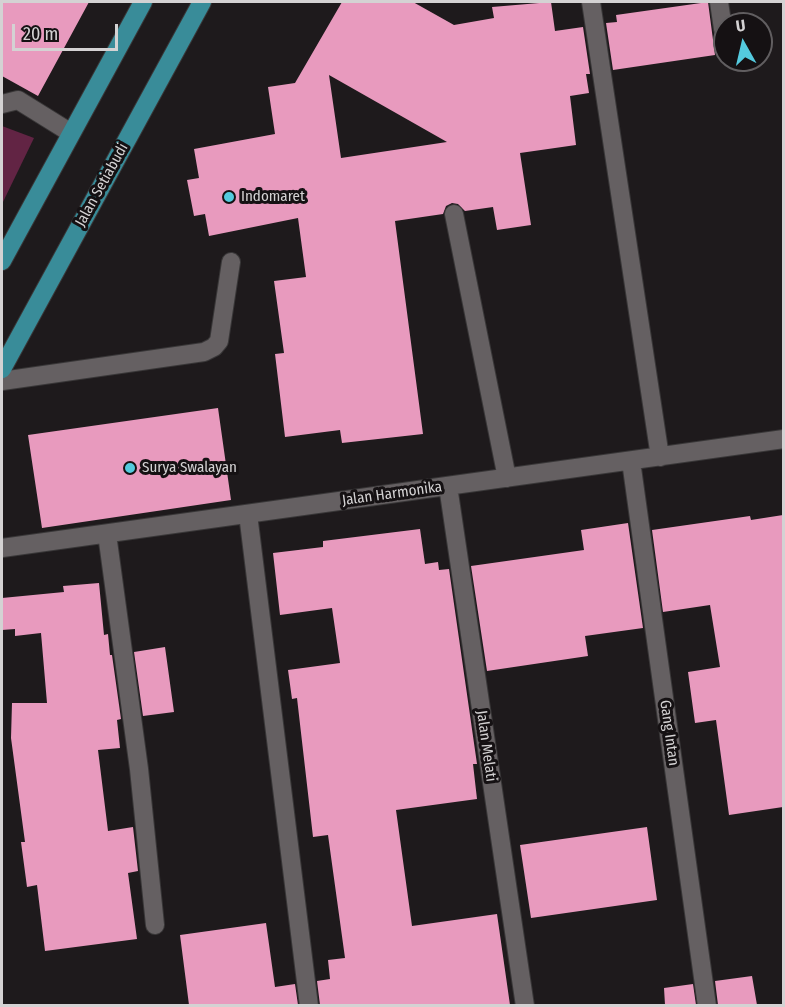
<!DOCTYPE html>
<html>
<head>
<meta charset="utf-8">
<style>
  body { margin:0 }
  #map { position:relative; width:785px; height:1007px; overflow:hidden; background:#1e1a1c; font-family:"Fira Sans Condensed",sans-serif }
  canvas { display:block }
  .frame { position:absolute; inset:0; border:3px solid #d4d2d3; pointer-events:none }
  .north { position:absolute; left:713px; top:12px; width:60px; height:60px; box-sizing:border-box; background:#151113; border:2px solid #615e60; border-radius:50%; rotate:352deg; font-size:16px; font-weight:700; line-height:24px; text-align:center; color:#d4d2d3 }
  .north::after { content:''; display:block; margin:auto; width:21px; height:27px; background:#54cade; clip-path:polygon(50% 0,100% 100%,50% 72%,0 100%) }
  .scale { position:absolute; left:12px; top:24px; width:106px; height:27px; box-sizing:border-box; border:3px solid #d4d2d3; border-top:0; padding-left:8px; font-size:18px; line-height:21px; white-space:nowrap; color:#d4d2d3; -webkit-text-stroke:4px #151113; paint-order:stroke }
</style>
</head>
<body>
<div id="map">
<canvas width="785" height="1007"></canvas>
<div class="frame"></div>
<div class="north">U</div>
<div class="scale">20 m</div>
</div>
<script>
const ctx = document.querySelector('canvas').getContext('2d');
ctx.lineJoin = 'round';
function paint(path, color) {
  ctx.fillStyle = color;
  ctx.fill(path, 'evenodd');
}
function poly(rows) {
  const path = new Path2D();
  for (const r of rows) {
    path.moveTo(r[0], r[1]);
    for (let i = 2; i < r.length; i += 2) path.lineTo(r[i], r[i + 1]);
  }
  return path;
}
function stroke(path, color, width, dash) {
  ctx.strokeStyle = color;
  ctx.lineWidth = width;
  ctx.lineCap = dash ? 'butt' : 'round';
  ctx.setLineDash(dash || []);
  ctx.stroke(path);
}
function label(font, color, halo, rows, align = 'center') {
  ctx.font = font + ' "Fira Sans Condensed",sans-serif';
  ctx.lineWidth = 6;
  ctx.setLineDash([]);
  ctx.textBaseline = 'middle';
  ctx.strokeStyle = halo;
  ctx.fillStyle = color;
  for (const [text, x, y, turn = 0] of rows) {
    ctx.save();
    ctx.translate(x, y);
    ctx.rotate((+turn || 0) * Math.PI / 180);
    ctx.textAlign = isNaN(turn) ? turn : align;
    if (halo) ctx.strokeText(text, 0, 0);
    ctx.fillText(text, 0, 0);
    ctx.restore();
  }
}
const green = poly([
  [2,126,34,138,2,204]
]);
const building = poly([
  [2,2,89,2,38,96,2,76],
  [342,2,413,2,454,25,494,18,492,7,551,2,555,31,583,27,590,74,586,74,589,93,570,96,576,145,520,153,531,225,497,230,493,207,465,211,458,204,452,203,446,206,443,214,395,221,423,434,342,443,340,430,285,437,275,354,284,353,274,281,306,277,298,218,209,236,205,214,194,216,187,180,199,178,194,149,275,134,268,87,295,83],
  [329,75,447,142,341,158],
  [708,2,715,55,613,70,606,23,617,22,616,15],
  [218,408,231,500,42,528,28,435],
  [783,515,783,807,729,815,716,720,695,723,688,672,720,667,710,605,663,612,652,530,750,516,751,520],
  [628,523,643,628,585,636,588,656,487,671,471,566,584,550,581,530],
  [420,529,425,564,438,562,439,570,449,569,477,764,473,764,477,799,396,810,412,926,497,914,510,1005,320,1005,317,981,330,979,328,960,345,958,328,835,313,837,297,698,292,699,288,670,340,663,332,608,280,615,273,553,323,547,323,541],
  [99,583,104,635,108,634,110,655,112,655,121,719,117,720,120,748,98,750,108,831,133,827,138,871,128,873,137,939,45,951,37,885,27,887,21,842,25,842,11,738,12,703,47,703,41,633,15,636,15,629,2,630,2,598,64,592,63,586],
  [165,647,174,712,143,716,134,652],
  [647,827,657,900,531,918,520,845],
  [266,923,275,987,295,984,298,1005,189,1005,180,935],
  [752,976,757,1005,718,1005,715,981],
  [693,984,696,1005,665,1005,664,988]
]);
const minor = poly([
  [591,2,660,457],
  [719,2,723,29],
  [2,104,18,100,71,133],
  [454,214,507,478],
  [2,381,204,352,214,347,219,341,231,262],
  [631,461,707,1006],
  [448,486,525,1006],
  [248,514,309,1006],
  [107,534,139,769,155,925],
  [2,548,784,439]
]);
const major = poly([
  [2,261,143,2],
  [2,369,202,2]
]);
const markers = [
  [229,197,6,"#54cade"],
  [130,468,6,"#54cade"]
];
const streetNames = [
  ["Jalan Setiabudi",102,185,-61],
  ["Jalan Harmonika",392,494,-8],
  ["Gang Intan",669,733,82],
  ["Jalan Melati",486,746,82]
];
const poiNames = [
  ["Indomaret",241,197],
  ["Surya Swalayan",142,468]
];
paint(green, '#622444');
paint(building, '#e89abe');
stroke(minor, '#393738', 20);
stroke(major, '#393738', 20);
stroke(minor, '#656062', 18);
stroke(major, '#398c99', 18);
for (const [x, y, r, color] of markers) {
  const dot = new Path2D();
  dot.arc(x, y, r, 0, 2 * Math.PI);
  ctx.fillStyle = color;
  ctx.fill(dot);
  stroke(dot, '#151113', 2);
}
label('15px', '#d4d2d3', '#151113', streetNames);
label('15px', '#d4d2d3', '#151113', poiNames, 'left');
</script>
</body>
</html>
